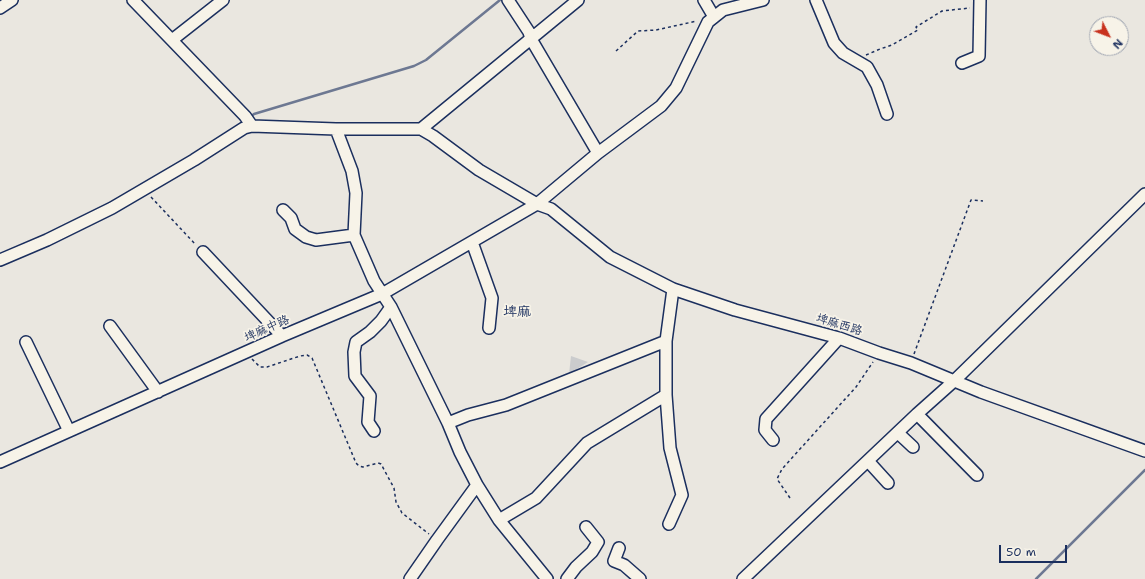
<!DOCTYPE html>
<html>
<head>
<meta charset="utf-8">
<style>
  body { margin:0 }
  #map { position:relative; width:1145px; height:579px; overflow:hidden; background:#eae7e0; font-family:"Shantell Sans",sans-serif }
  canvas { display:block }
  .north { position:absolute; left:1089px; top:16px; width:40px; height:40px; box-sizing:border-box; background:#f7f3e8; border:1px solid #9fa5b1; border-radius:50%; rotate:132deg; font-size:11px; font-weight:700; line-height:16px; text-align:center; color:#1b2f5e }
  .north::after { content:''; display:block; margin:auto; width:14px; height:18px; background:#c8321e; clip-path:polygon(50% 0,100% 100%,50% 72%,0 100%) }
  .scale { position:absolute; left:999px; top:545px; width:68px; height:18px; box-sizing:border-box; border:2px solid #1b2f5e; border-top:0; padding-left:5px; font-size:12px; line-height:14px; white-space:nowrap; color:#1b2f5e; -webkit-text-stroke:3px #f7f3e8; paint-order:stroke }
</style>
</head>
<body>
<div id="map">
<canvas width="1145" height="579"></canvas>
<div class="north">N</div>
<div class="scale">50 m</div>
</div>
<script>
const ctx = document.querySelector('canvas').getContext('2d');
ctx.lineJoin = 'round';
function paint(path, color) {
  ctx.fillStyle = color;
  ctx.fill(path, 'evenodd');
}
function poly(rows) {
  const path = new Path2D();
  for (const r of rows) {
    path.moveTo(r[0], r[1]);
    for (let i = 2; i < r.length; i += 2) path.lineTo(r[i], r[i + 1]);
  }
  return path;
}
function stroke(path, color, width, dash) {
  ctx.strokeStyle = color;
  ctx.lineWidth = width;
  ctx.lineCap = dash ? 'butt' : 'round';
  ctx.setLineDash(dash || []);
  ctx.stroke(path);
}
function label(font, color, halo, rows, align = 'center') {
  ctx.font = font + ' "Shantell Sans","LXGW WenKai TC",sans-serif';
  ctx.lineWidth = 3.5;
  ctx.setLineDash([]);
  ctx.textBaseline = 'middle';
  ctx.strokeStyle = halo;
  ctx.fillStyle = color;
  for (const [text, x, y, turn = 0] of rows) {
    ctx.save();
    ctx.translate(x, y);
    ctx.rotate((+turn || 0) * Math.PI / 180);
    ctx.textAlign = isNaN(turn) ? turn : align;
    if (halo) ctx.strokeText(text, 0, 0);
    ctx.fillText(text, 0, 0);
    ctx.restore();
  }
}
const green = poly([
  [571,356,588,362,569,374]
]);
const stream = poly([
  [249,118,254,114,414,66,426,60,500,0],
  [1036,579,1145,470]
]);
const path = poly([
  [616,51,638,31,656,30,697,21],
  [866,55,880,49,892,45,918,30,916,27,942,11,970,8],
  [151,197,196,245],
  [914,354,971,200,983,201],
  [252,359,260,367,267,367,300,356,307,355,312,358,356,463,359,466,363,467,378,463,381,464,394,488,396,502,402,513,429,534],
  [790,498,777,479,782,469,856,387,873,362]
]);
const minor = poly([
  [133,0,245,116,252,126],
  [508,0,529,32,531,39,598,153],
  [704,0,714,17],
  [816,0,834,43,843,53,867,67,877,85,887,114],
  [0,8,12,0],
  [172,40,223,0],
  [962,63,979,56,980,0],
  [336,129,352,171,356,193,354,235,374,281,391,307,448,423,460,452,477,485,499,520,547,579],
  [421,129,578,0],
  [283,210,291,218,295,229,306,237,316,240,354,235],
  [472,242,492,298,489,328],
  [203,252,282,336],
  [0,260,47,240,112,208,194,160,244,128,252,126,336,129,421,129,433,136,479,170,537,204,551,209,610,257,673,289,735,310,839,338,879,353,911,363,981,392,1145,451],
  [110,326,158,392],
  [26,342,69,431],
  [666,395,670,448,682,495,669,524],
  [917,414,977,475],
  [448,423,468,415,506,405,666,341],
  [374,431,368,422,370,396,355,376,354,352,356,342,370,332,381,321,391,307],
  [898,433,913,447],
  [773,440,765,430,766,419,839,338],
  [868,461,888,483],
  [0,462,282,336,382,294,537,204,598,153,661,106,676,88,708,22,723,10,763,0],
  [499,520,536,498,587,443,666,395,666,341,673,289],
  [619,548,614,561,624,565,640,579],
  [410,579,437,540,477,485],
  [567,579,576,567,592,552,598,542,586,527],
  [743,579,917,414,954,381,1145,194]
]);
const streetNames = [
  ["埤麻西路",839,325,17],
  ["埤麻中路",267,329,-24]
];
const quarterNames = [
  ["埤麻",517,312]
];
paint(green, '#cbcccd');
stroke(stream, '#6d7892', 2.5);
stroke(minor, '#1b2f5e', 14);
stroke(path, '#1b2f5e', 1.5, [3, 3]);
stroke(minor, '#f7f3e8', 11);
label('12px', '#1b2f5e', '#f7f3e8', streetNames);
label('14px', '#1b2f5e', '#f7f3e8', quarterNames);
</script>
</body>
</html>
